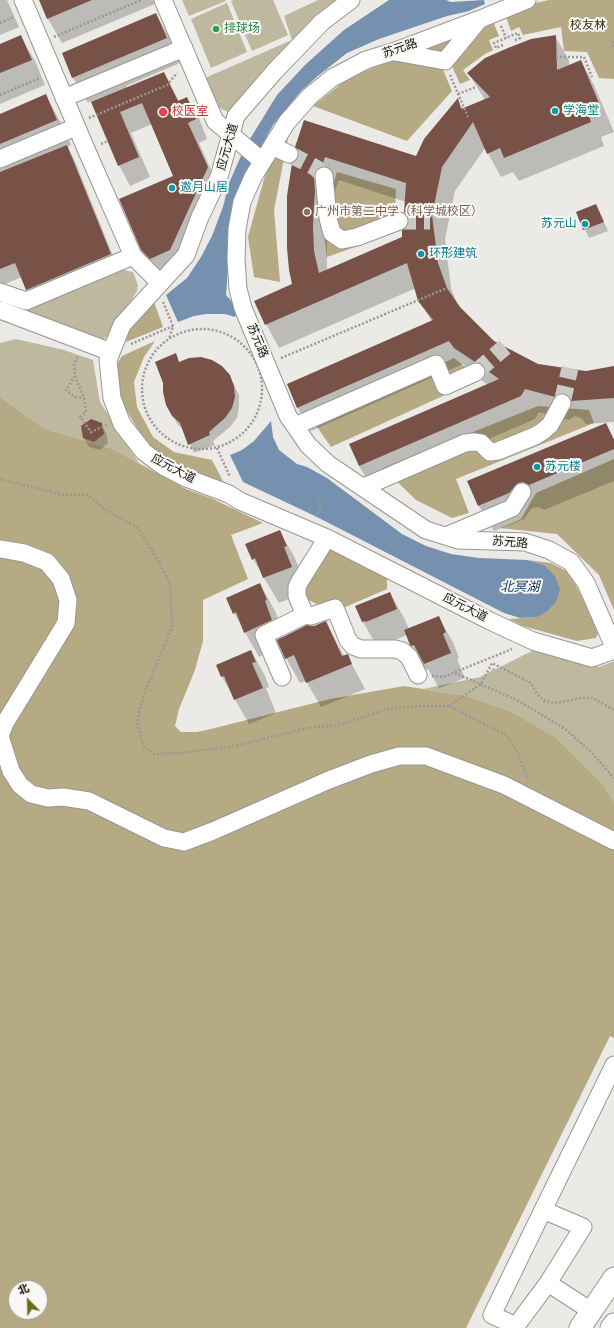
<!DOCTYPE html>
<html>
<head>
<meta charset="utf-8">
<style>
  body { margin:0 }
  #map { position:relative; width:614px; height:1328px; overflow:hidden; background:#ebeae6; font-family:Roboto,"Noto Sans SC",sans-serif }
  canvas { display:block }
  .north { position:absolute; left:8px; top:1280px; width:40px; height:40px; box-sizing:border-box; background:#f8f7f3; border:1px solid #9b9b97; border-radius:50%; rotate:337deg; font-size:11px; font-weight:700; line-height:16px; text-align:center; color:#10100e }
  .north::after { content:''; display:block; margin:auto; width:14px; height:18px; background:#656e15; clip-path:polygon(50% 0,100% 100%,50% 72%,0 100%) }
</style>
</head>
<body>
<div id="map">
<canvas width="614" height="1328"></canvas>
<div class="north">北</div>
</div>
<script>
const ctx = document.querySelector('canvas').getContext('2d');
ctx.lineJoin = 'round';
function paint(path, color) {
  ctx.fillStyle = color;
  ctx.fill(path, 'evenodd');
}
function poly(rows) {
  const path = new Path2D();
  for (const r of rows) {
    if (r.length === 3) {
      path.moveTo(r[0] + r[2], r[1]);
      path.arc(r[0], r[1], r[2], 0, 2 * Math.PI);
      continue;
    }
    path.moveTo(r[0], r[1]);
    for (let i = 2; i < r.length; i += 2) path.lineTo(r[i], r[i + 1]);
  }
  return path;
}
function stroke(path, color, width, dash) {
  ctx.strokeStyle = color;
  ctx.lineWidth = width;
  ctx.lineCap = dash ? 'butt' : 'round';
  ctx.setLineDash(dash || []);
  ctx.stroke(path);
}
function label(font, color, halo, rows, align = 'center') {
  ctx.font = font + ' Roboto,"Noto Sans SC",sans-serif';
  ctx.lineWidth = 4;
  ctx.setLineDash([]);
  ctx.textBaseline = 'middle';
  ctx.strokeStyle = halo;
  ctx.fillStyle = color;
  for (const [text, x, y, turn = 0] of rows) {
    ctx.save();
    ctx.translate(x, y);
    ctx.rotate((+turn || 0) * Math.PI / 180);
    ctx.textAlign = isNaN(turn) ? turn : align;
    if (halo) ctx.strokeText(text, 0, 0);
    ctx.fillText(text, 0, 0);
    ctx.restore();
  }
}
const green = poly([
  [182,0,225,0,226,1,189,16],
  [234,0,273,0,288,35,252,51,231,1],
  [318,0,341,0,236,109,228,112,216,106,205,78,292,40,284,16],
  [227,3,247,52,211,68,191,19],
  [124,270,133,272,138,285,137,291,113,332,106,338,99,341,0,305,0,296,29,306,117,271],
  [16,339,64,350,93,360,100,402,139,463,113,449,45,429,0,397,0,343],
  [538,648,599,667,614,661,614,802,604,786,465,696,423,689,480,677,490,672,493,668,496,669]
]);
const forest = poly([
  [549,0,614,0,614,79,599,78,587,52,564,51,561,27,523,35,519,27,511,31,505,14,535,3],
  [492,19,499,36,489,40,493,50,485,54,463,70,470,80,460,84,451,64,481,24],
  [470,26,442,57,405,50],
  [394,58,441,65,452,91,407,141,313,106,346,80],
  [289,133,274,210,280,282,254,277,248,237,266,172],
  [337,172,396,189,394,233,327,257,322,222],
  [153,299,163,327,126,342,128,326],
  [155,341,144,357,134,382,137,407,153,437,174,452,212,460,227,489,173,468,143,438,121,401,115,367,122,356],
  [454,358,480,379,331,447,315,424],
  [0,397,45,429,113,449,186,489,211,498,263,523,231,535,248,579,203,600,203,641,195,670,179,709,175,726,181,732,197,732,211,729,330,699,404,686,423,689,465,696,511,712,557,739,604,786,614,802,614,1038,610,1036,466,1328,0,1328],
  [16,1288,40,1288,40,1312,16,1312],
  [538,406,589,410,594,423,456,479,469,513,452,518,416,500,383,468],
  [614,459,614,610,599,575,557,534,500,528,521,519,536,493],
  [329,548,387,575,387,589,343,608,338,600,319,605,304,598,303,589],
  [527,560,551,563,568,572,600,628,596,638,577,641,523,626,509,619,537,617,544,565]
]);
const water = poly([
  [389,0,446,0,451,2,484,0,485,4,469,11,447,16,379,39,347,53,319,75,301,91,273,125,247,172,228,266,226,295,239,309,235,317,225,314,206,314,194,316,178,322,166,295,187,278,201,257,212,236,223,207,229,183,245,147,277,95,305,65,344,30],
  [271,421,273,437,279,450,297,464,307,467,327,478,402,534,426,546,451,554,479,558,527,560,544,565,555,576,560,589,556,602,547,611,537,617,520,618,504,613,317,517,243,482,230,455,242,450,254,441]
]);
const shadow = poly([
  [0,0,7,0,19,27,0,35],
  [40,0,153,0,155,4,62,43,48,19],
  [156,14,170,39,180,63,126,86,127,88,163,73,179,101,187,98,199,118,207,139,199,143,219,188,162,279,154,271,142,250,174,177,152,124,131,133,150,177,130,186,119,165,91,101,88,103,73,78,63,53],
  [20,36,35,61,45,85,0,104,0,45],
  [555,36,569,60,569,66,581,61,594,85,614,132,601,137,604,146,519,181,513,172,501,177,485,148,455,191,445,239,451,288,458,306,494,342,538,364,586,372,614,367,614,422,586,424,581,418,575,416,569,420,539,412,535,419,373,489,359,466,350,444,488,385,469,371,463,364,311,431,297,407,432,322,419,300,416,288,279,348,266,324,293,285,300,153,416,158,457,100,463,109,485,100,469,74],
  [339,180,406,202,405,212,410,221,403,237,327,270,327,228,331,192,335,190],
  [46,96,60,121,71,145,67,147,74,159,118,268,35,303,27,290,22,277,0,286,0,115],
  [596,205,608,231,589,238,577,213],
  [175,354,180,363,229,375,239,395,239,407,237,418,230,427,213,441,215,445,194,453,184,430,178,425,167,405],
  [101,424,106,433,108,443,100,450,89,447,84,438],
  [606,424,614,439,614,481,544,510,538,507,532,508,524,519,494,531,479,506,469,482],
  [279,531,294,556,300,571,298,573,306,592,279,603,253,559],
  [260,584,274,609,281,625,278,626,283,638,326,623,344,656,347,655,365,689,321,707,306,681,300,683,286,658,281,647,259,657,234,613],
  [390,593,404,618,409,629,438,617,453,642,459,658,457,659,465,678,439,688,428,669,426,670,411,644,407,635,381,646,377,646,363,622,357,607],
  [251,651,265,676,269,687,266,688,276,713,249,724,222,677]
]);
const building = poly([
  [39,0,92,0,47,19],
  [156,13,167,38,72,78,62,53],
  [21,35,32,60,0,73,0,44],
  [556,35,557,70,581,60,601,108,588,113,591,122,504,158,500,148,487,154,473,122,442,167,432,215,438,263,447,288,460,307,494,341,538,364,586,371,614,366,614,398,571,401,570,397,566,394,561,393,555,397,525,389,521,396,359,466,349,444,499,379,485,369,481,364,475,362,454,348,449,341,297,408,287,384,433,320,418,301,407,263,265,325,254,301,292,284,289,270,287,248,287,196,292,163,298,159,299,154,295,147,304,120,416,156,424,139,458,98,461,109,490,97,467,73,485,58,508,48,531,39],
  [325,157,406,183,404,213,408,217,409,222,407,227,402,230,402,237,319,273,314,251,313,227,314,204,315,192,314,177,315,172,318,168,322,166],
  [164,72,178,101,187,97,196,119,188,123,208,167,170,250,150,259,141,250,119,199,173,176,142,103,120,112,139,157,118,166,91,102],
  [46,94,57,120,0,144,0,114],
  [67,145,111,254,26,290,15,263,0,269,0,172],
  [596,204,604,222,583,230,576,212],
  [176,353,179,362,189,358,201,357,212,360,222,366,230,375,234,386,235,397,232,408,225,418,209,432,210,435,188,445,180,423,172,416,166,405,163,392,163,383,155,362],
  [91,419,102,423,104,434,94,442,83,438,81,426],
  [606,423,614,440,614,449,529,485,523,482,518,483,509,493,478,506,467,481],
  [280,530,287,546,284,547,292,567,263,578,255,558,252,560,245,544],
  [260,583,267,600,265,601,272,620,244,633,236,612,233,614,226,598],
  [390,592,397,609,366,622,365,621,362,622,355,606],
  [439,616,446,632,443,634,451,653,424,664,414,645,411,646,410,645,404,630],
  [326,621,342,656,348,654,352,664,306,683,294,655,285,659,277,640,307,625,314,626],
  [251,650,256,662,252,663,263,688,234,700,224,676,221,677,216,665]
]);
const minorTunnel = poly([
  [289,154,316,168,324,176],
  [399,221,430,221],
  [476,372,505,347],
  [562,403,570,368]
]);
const path = poly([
  [0,23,14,17],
  [501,26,506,38],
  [54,37,141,0],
  [614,42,612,44,614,49],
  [503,45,496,48,494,43,518,33,520,38,513,41],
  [556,57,584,57,592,77],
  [450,75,468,117],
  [458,94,476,87],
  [0,95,40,78],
  [89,118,167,85,177,73],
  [101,144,108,141],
  [163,302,173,326,169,339],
  [202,389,60],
  [131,344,173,326],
  [78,357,74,363,75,376,84,398,86,412,80,417,91,432,107,425],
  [281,358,447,288],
  [75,376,66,390,75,397,84,398],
  [217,448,230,477],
  [0,479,63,495,87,495,106,510,138,528,157,559,170,584,172,627,143,697,137,722,143,746,154,754,181,753,230,747,307,728,339,725,387,709,418,706,449,706,506,735,516,749,528,780],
  [315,516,321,510,318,502,321,497],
  [455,673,519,701,565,729,590,751,614,778],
  [432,676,443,677,512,649],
  [449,706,481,684,492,663,531,683,537,694,545,701,554,703,567,701,580,698,593,698,614,710]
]);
const minor = poly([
  [23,0,86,149,133,256,160,283],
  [163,0,215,121,262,161],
  [351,0,322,22,274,72,236,116,219,177,200,217,186,255,122,325,108,360,112,398,122,424,144,452,163,466,184,477,229,494,240,501,327,538,490,621,533,641,592,658,614,650],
  [527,0,478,20,401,49,366,60,332,78,310,96,287,122,253,177,242,202,237,229,236,259,238,289,243,308,288,416,308,445,328,464,426,530,458,540,525,542,549,550,571,562,586,583,614,647],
  [395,52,445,61,478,21],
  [64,98,184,48],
  [272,146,289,154],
  [0,159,76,127],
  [324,176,328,218,332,233,342,240,357,237,399,221],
  [0,292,26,301,133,256],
  [0,310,111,352],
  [295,426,436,364,445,386,476,372],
  [364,487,465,443,474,442,481,443,490,452,498,451,535,436,543,431,550,425,562,403],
  [446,536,512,508,522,492],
  [327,538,300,581,297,587,297,596,305,615,311,616,335,608,348,640,353,646,361,649,395,649,402,651,409,657,418,675],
  [0,549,24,553,47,562,61,579,68,600,66,623,5,723,0,736,11,771,20,785,31,794,48,798,63,797,89,801,164,838,184,842,213,831,329,780,371,764,399,756,426,756,504,785,614,841],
  [282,677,264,635,305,615],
  [543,1210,583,1227,548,1283,516,1326,492,1315,543,1210,614,1065],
  [548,1283,591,1311]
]);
const major = poly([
  [580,1328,614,1278],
  [611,1328,614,1324]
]);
const markers = [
  [216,29,4,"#2e9e5b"],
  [555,111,4,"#0f9aa8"],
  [163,112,5,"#e0444e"],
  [172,188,4,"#0f9aa8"],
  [307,212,4,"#8d6e63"],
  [585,224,4,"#0f9aa8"],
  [421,254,4,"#0f9aa8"],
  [537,467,4,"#0f9aa8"]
];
const parkNames = [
  ["校友林",588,26]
];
const leisureNames = [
  ["排球场",224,29]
];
const streetNames = [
  ["苏元路",400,49,-19],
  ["应元大道",228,147,-74],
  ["苏元路",257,341,67],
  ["应元大道",173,469,28],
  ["苏元路",510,543,5],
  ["应元大道",465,608,27]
];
const cultureNames = [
  ["学海堂",563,111],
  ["邀月山居",180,188],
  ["苏元山",577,224,"right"],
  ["环形建筑",429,254],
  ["苏元楼",545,467]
];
const healthNames = [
  ["校医室",172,112]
];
const educationNames = [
  ["广州市第二中学（科学城校区）",315,212]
];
const waterNames = [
  ["北冥湖",520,588]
];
paint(green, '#beb89f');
paint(forest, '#b5aa83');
paint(water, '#7690af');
paint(shadow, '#0003');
paint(building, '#785246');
stroke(minorTunnel, '#cac9c6', 17, [17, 8]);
stroke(minor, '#989793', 19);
stroke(major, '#989793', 23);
stroke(path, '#999895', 2.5, [2, 2]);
stroke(minor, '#fff', 17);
stroke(major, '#fff', 21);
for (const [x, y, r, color] of markers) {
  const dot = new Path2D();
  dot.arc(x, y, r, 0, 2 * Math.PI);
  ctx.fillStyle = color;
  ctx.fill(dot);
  stroke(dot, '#f8f7f3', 1.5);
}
label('12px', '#382f0e', '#f8f7f3', parkNames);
label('12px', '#27864d', '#f8f7f3', leisureNames, 'left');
label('12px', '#10100e', '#f8f7f3', streetNames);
label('12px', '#0d838f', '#f8f7f3', cultureNames, 'left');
label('12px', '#be3a42', '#f8f7f3', healthNames, 'left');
label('12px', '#785e54', '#f8f7f3', educationNames, 'left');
label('italic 13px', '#0b345d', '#f8f7f3', waterNames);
</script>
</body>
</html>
